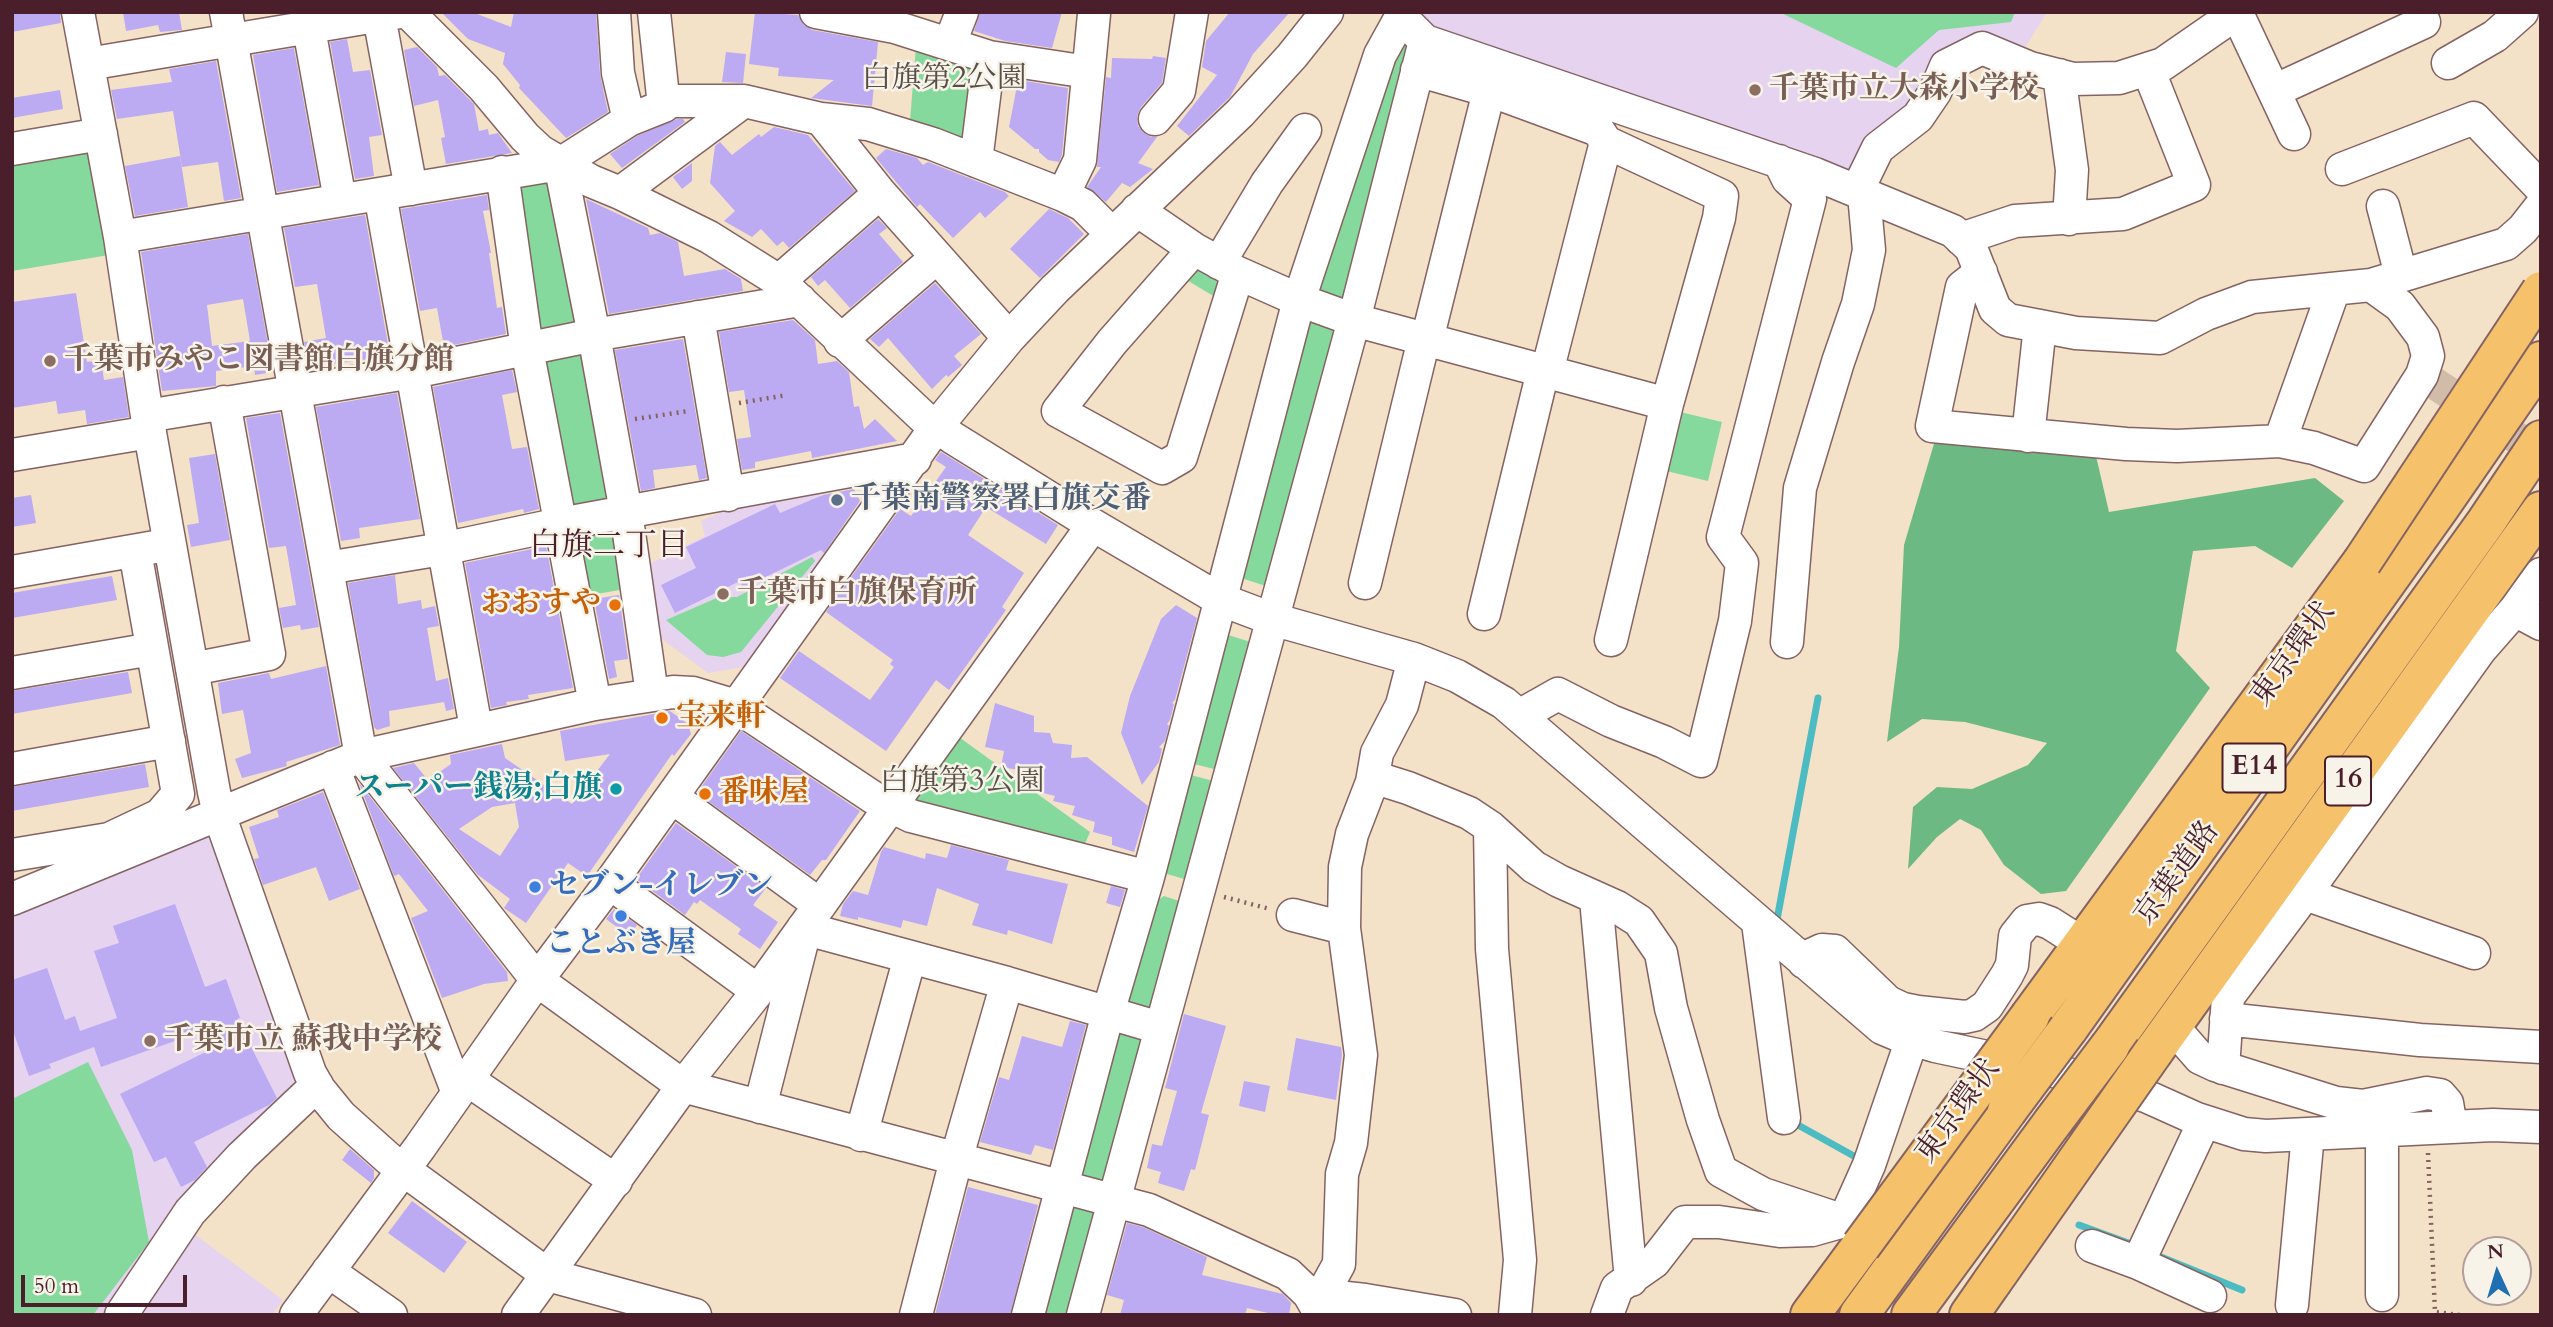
<!DOCTYPE html>
<html>
<head>
<meta charset="utf-8">
<style>
  body { margin:0 }
  #map { position:relative; width:2553px; height:1327px; overflow:hidden; background:#f3e2c8; font-family:Cardo,serif }
  canvas { display:block }
  .frame { position:absolute; inset:0; border:14px solid #4a1f2b; pointer-events:none }
  .north { position:absolute; left:2462px; top:1236px; width:70px; height:70px; box-sizing:border-box; background:#f7f3e8; border:2px solid #b29e9c; border-radius:50%; rotate:356deg; font-size:19px; font-weight:700; line-height:28px; text-align:center; color:#4a1f2b }
  .north::after { content:''; display:block; margin:auto; width:24px; height:32px; background:#1f6fb2; clip-path:polygon(50% 0,100% 100%,50% 72%,0 100%) }
  .scale { position:absolute; left:21px; top:1275px; width:166px; height:32px; box-sizing:border-box; border:4px solid #4a1f2b; border-top:0; padding-left:9px; font-size:21px; line-height:24px; white-space:nowrap; color:#4a1f2b; -webkit-text-stroke:5px #f7f3e8; paint-order:stroke }
</style>
</head>
<body>
<div id="map">
<canvas width="2553" height="1327"></canvas>
<div class="frame"></div>
<div class="north">N</div>
<div class="scale">50 m</div>
</div>
<script>
const ctx = document.querySelector('canvas').getContext('2d');
ctx.lineJoin = 'round';
function paint(path, color) {
  ctx.fillStyle = color;
  ctx.fill(path, 'evenodd');
}
function poly(rows) {
  const path = new Path2D();
  for (const r of rows) {
    path.moveTo(r[0], r[1]);
    for (let i = 2; i < r.length; i += 2) path.lineTo(r[i], r[i + 1]);
  }
  return path;
}
function stroke(path, color, width, dash) {
  ctx.strokeStyle = color;
  ctx.lineWidth = width;
  ctx.lineCap = dash ? 'butt' : 'round';
  ctx.setLineDash(dash || []);
  ctx.stroke(path);
}
function label(font, color, halo, rows, align = 'center') {
  ctx.font = font + ' Cardo,"Noto Serif JP",serif';
  ctx.lineWidth = 5;
  ctx.setLineDash([]);
  ctx.textBaseline = 'middle';
  ctx.strokeStyle = halo;
  ctx.fillStyle = color;
  for (const [text, x, y, turn = 0] of rows) {
    ctx.save();
    ctx.translate(x, y);
    ctx.rotate((+turn || 0) * Math.PI / 180);
    ctx.textAlign = isNaN(turn) ? turn : align;
    if (halo) ctx.strokeText(text, 0, 0);
    ctx.fillText(text, 0, 0);
    ctx.restore();
  }
}
const built = poly([
  [1406,12,1512,13,2047,12,2020,56,1947,48,1926,68,1911,113,1848,180,1458,41],
  [818,491,838,534,743,667,708,673,659,637,645,566,705,536,701,521,740,505],
  [205,833,217,841,246,926,243,933,264,997,273,1004,301,1078,113,1315,12,1315,12,913],
  [186,1228,283,1300,272,1315,128,1315]
]);
const green = poly([
  [1779,12,2015,12,2011,22,1939,30,1896,68],
  [917,35,978,56,967,151,909,133],
  [1413,42,1343,307,1312,297,1396,43],
  [90,151,109,255,12,271,12,158],
  [546,174,583,320,548,337,536,328,510,180],
  [1192,260,1226,278,1220,300,1180,276],
  [1317,321,1331,325,1337,335,1269,587,1238,577,1308,323],
  [589,351,615,495,605,508,582,512,567,501,543,360],
  [1672,410,1722,422,1708,481,1658,469],
  [608,523,621,531,631,588,585,596,575,540,584,528],
  [812,557,815,561,741,652,723,657,707,655,666,620,719,597,737,597],
  [1225,634,1257,644,1222,771,1190,763],
  [952,732,1090,832,1082,851,917,808,907,793],
  [1187,774,1217,782,1192,876,1184,879,1167,874,1162,867],
  [1164,896,1179,901,1184,909,1154,1018,1123,1010,1152,904],
  [1118,1026,1149,1036,1113,1179,1102,1184,1087,1180,1080,1169],
  [88,1062,132,1150,149,1242,93,1315,12,1315,12,1099],
  [1083,1200,1097,1205,1077,1315,1042,1315,1070,1207]
]);
const forest = poly([
  [1936,437,2096,456,2109,512,2315,478,2344,501,2292,568,2255,546,2193,551,2176,651,2210,688,2066,891,2041,894,2004,865,1981,830,1960,819,1937,837,1908,869,1913,807,1937,787,1972,789,2028,765,2047,743,1965,722,1922,719,1887,742,1899,647,1904,545]
]);
const stream = poly([
  [1776,925,1818,698],
  [1797,1117,1798,1125,1861,1160],
  [2079,1225,2131,1244],
  [2161,1257,2242,1290]
]);
const building = poly([
  [12,12,60,12,61,23,12,32],
  [123,12,179,12,182,30,160,32,158,25,126,31],
  [441,12,472,12,511,27,514,12,596,12,600,74,608,112,566,138,519,88,520,85,503,64,505,53,468,39],
  [755,12,798,15,804,25,812,30,878,42,872,106,811,98,834,80,778,76,779,68,749,64],
  [980,12,1062,12,1052,48,1005,41,974,31],
  [1230,12,1290,12,1253,54,1230,97,1189,136,1177,126,1217,75,1202,67,1206,41],
  [347,39,353,72,370,70,382,135,369,137,374,176,355,179,330,42],
  [417,47,437,67,439,76,445,75,474,104,479,131,488,129,489,135,498,133,512,153,446,164,441,138,445,137,438,100,414,106,404,50],
  [294,48,319,185,277,192,253,55],
  [726,52,746,54,743,83,722,82],
  [1153,56,1166,58,1162,83,1141,107,1137,116,1138,126,1143,132,1151,137,1157,137,1138,163,1153,169,1130,187,1122,183,1106,202,1087,187,1101,167,1097,167,1106,77,1111,78,1112,58,1152,59],
  [216,61,241,198,224,201,218,162,182,167,173,111,117,119,111,90,172,82,169,69],
  [1013,79,1068,88,1062,155,1059,162,1048,160,1039,152,1039,149,1035,149,1009,127,1017,86,1012,85],
  [60,90,63,109,12,118,12,98],
  [677,119,683,119,685,122,622,168,610,154,637,136],
  [774,127,808,135,855,191,789,248,783,241,777,246,761,229,752,237,724,221,735,211,710,183,715,146,720,142,732,155,759,134,761,137],
  [886,149,917,158,923,165,928,162,1005,192,1009,196,985,218,980,212,953,238,920,204,917,207,876,158],
  [180,156,188,207,135,216,125,166],
  [692,163,692,181,682,189,673,177],
  [487,195,489,210,483,211,491,253,489,253,497,308,502,307,506,334,444,347,437,308,420,311,401,209],
  [586,199,648,228,650,235,660,233,678,242,684,276,725,269,741,279,743,291,609,314],
  [1049,209,1068,218,1084,234,1040,278,1010,249],
  [365,215,389,350,376,352,377,358,309,367,304,342,326,338,317,284,295,287,284,228],
  [878,219,887,228,879,234,903,262,850,308,825,280,818,286,811,277],
  [248,234,273,372,255,375,254,366,216,371,216,386,162,391,141,252],
  [243,299,250,341,212,346,207,305],
  [935,283,981,334,954,356,962,365,948,377,946,375,932,389,888,338,879,347,870,339],
  [76,293,87,362,101,360,104,380,123,377,129,417,87,424,85,410,58,414,56,401,12,408,12,302],
  [793,320,815,340,818,364,837,361,849,372,854,407,859,406,864,429,875,419,897,441,812,458,811,451,755,462,755,468,742,470,737,439,751,437,744,390,729,392,719,332],
  [683,339,707,478,699,480,696,465,653,470,655,488,641,491,615,350],
  [512,370,517,392,502,395,512,449,527,447,539,509,524,513,523,509,458,523,433,387],
  [397,393,420,519,359,528,360,538,341,541,316,407],
  [280,413,319,627,301,630,300,625,283,628,279,608,296,605,286,546,269,548,246,418],
  [941,452,1058,525,1046,544,986,507,968,535,1024,573,1002,607,1006,610,949,690,936,680,886,751,780,678,799,651,870,700,894,667,890,664,893,660,826,612,900,509,911,516,946,467,935,460],
  [215,454,230,540,191,547,187,525,199,523,189,458],
  [854,489,860,501,824,553,821,550,743,588,740,581,675,613,661,585,696,568,686,547,775,504,780,513,823,495],
  [31,495,36,523,12,527,12,498],
  [546,546,573,688,528,695,529,699,506,702,507,705,491,708,465,563],
  [395,575,398,604,421,600,422,609,435,606,439,626,427,628,436,681,448,678,454,709,446,711,444,702,389,711,390,726,377,730,374,727,348,583],
  [112,576,117,600,12,618,12,593],
  [619,595,628,659,614,661,617,677,609,679,594,599],
  [1176,605,1197,618,1175,700,1172,703,1174,704,1170,720,1167,724,1169,726,1165,741,1159,747,1162,749,1159,762,1142,785,1121,733,1130,696,1161,619],
  [326,666,340,745,286,762,287,766,242,778,235,759,251,753,243,710,222,714,218,683,269,673,271,679],
  [128,672,132,693,12,714,12,691],
  [995,703,1034,716,1034,732,1050,733,1053,743,1072,745,1071,758,1087,757,1148,806,1134,852,1112,845,1112,837,1093,832,1095,822,1072,815,1075,806,1053,801,1055,796,1036,791,1037,783,1017,777,1019,770,1001,767,1004,751,985,747],
  [670,711,688,724,691,734,674,756,672,754,587,876,568,863,526,923,504,908,510,899,477,874,393,768,414,763,428,780,451,764,450,755,502,744,505,758,572,804,610,754,565,761,560,731],
  [515,803,519,827,500,856,459,829,492,807],
  [741,731,860,811,826,860,822,860,810,875,697,793],
  [145,764,149,787,12,811,12,787],
  [359,783,507,972,508,981,484,984,442,998,411,918,428,911,399,874,394,876],
  [323,792,360,889,329,901,316,867,263,885,254,859,259,858,249,827,279,817,277,810],
  [676,823,766,888,753,905,778,922,760,949,738,934,741,929,700,900,697,904,694,902,685,915,636,879],
  [951,845,1009,860,1006,870,1068,884,1052,944,1008,930,1007,935,972,925,979,904,937,888,927,926,903,920,901,928,858,917,858,920,840,916,843,904,853,891,868,895,881,852,884,847,925,859,926,853,947,858],
  [1111,886,1125,890,1120,907,1106,903],
  [175,904,205,987,226,979,240,1018,237,1019,277,1098,269,1105,194,1142,207,1167,195,1180,181,1187,166,1157,154,1162,120,1094,214,1048,206,1030,101,1067,94,1047,49,1064,51,1068,29,1076,12,1028,12,980,47,968,65,1020,75,1016,80,1031,117,1018,94,951,119,943,113,926],
  [614,909,637,925,629,936,606,919],
  [1184,1014,1226,1026,1201,1113,1209,1115,1195,1170,1191,1169,1184,1191,1158,1183,1161,1172,1147,1168,1152,1144,1162,1146,1177,1091,1165,1088],
  [1070,1021,1086,1025,1053,1150,1035,1145,1031,1155,980,1142,999,1077,1009,1080,1022,1036,1062,1047],
  [1296,1038,1341,1047,1342,1055,1336,1100,1287,1090],
  [1244,1081,1270,1086,1265,1112,1239,1106],
  [350,1149,374,1170,374,1178,371,1183,342,1160],
  [968,1187,1038,1205,1010,1315,935,1315],
  [412,1201,467,1242,444,1273,388,1233],
  [1127,1223,1143,1227,1207,1257,1202,1275,1283,1294,1291,1303,1289,1315,1276,1315,1247,1308,1245,1315,1120,1315,1124,1300,1107,1295]
]);
const minorTunnel = poly([
  [2422,375,2541,454]
]);
const path = poly([
  [739,403,787,395],
  [635,419,689,411],
  [1224,897,1270,909],
  [2428,1153,2435,1312,2460,1315]
]);
const minor = poly([
  [78,12,120,237,147,416,214,792,219,814,310,1073,319,1089,341,1116,389,1159,548,1275,695,1315],
  [226,12,361,756,537,980,683,1086,1149,1210,1288,1274,1309,1294,1321,1315],
  [306,12,340,200],
  [408,12,484,88,525,137,540,151,591,181,620,193,709,237,779,281,923,417,953,438,1093,525,1219,599,1272,619,1414,659,1457,676,1504,703,1882,1028,1901,1036,1935,1046,2105,1082,2148,1097,2197,1119,2244,1134,2266,1136,2493,1125,2541,1127],
  [614,12,618,73,629,120],
  [654,12,664,106],
  [816,12,895,27,989,57,1088,72],
  [2237,13,2294,134],
  [379,16,411,189],
  [1409,25,1425,41,1815,174,1953,231,1971,248,1995,309,2008,320,2076,333,2160,338,2206,314,2252,297,2371,285,2506,244,2523,229,2541,206],
  [950,43,962,12],
  [2448,63,2495,36,2522,12],
  [88,64,400,12],
  [1417,70,1500,94,1598,130,1606,142,1722,196,1719,218,1667,404,1611,640],
  [2059,75,2072,170,2069,219],
  [2274,91,2424,22,2419,12],
  [821,119,880,193,1009,338],
  [1155,119,1179,91,1192,12],
  [12,149,101,134],
  [976,161,989,57],
  [560,164,594,335,626,512,652,694],
  [2342,169,2474,118,2541,188],
  [502,172,527,349,595,704],
  [1857,191,1878,148,1918,117,1935,92,1946,66,1982,48,2030,68,2073,79,2119,78,2163,64,2238,12],
  [620,193,744,101],
  [380,194,476,728],
  [1063,195,1080,160,1094,14],
  [2383,206,2401,275],
  [1137,210,1194,249,1238,273,1299,300,1354,320,1667,404],
  [120,237,560,164,629,120,664,106,669,101,744,101,821,119,868,124,933,144,1063,195,1083,205,1112,234],
  [1961,239,2015,221,2123,214,2194,185,2148,69],
  [1194,249,1112,342,1058,411,1162,468,1181,457,1238,273],
  [1219,263,1267,183,1305,130],
  [1981,272,1962,287,1932,426,2126,444,2177,446,2280,441,2314,448,2364,466,2422,375,2428,356,2423,337,2400,306,2371,285],
  [779,281,880,193],
  [698,317,728,495],
  [1427,340,1489,91],
  [840,341,937,257],
  [1547,372,1606,142],
  [147,416,413,372,594,335,800,300],
  [2028,436,2040,326],
  [2280,441,2334,289],
  [12,455,150,432],
  [327,568,442,549,560,524,915,459],
  [12,572,155,547],
  [1365,583,1424,339],
  [2515,610,2541,624],
  [1484,614,1543,371],
  [1787,642,1800,488,1838,362,1858,304,1869,250,1864,194],
  [192,669,269,654,224,402],
  [12,673,152,649],
  [1519,716,1558,694,1611,721,1664,742,1701,761,1735,621,1742,563,1723,537,1810,199,1788,179,1779,161],
  [333,767,458,1093],
  [12,769,169,741],
  [1373,777,1408,788,1469,813,1490,827,1534,867,1559,881,1617,907,1639,921,1661,953,1671,1008,1703,1120,1721,1171,1763,1194,1844,1221],
  [672,797,820,905],
  [1490,827,1492,949,1520,1260,1515,1315],
  [12,855,109,839,160,815,178,794,135,551],
  [610,883,758,991],
  [2305,894,2474,953],
  [12,899,361,756,595,704,673,692,693,693,736,706,874,798,911,816,1148,877],
  [1596,899,1631,1280],
  [1293,915,1344,928],
  [1758,923,1784,1118],
  [1804,962,1809,956,1822,950,1835,951,1888,1002,1903,1009,1918,1012,1965,1017,1974,1015,1987,1006,2007,975,2012,965,2015,936,2027,921,2039,919,2050,923,2083,944],
  [2226,1019,2420,1040,2541,1047],
  [2172,1026,2200,1058,2215,1065,2336,1103,2363,1106,2427,1093,2440,1095,2447,1103,2451,1127],
  [2223,1068,2228,997,2305,894,2480,650,2515,610,2541,574],
  [468,1080,616,1181],
  [760,1107,803,938,803,928,1007,983,1160,1028],
  [2382,1130,2382,1295],
  [861,1135,910,957],
  [2092,1246,2138,1263,2210,1296],
  [2138,1263,2204,1122],
  [328,1271,391,1315],
  [1309,1294,1365,1300,1455,1315],
  [1322,1295,1339,1264,1342,1174,1351,1143,1361,1055,1344,928,1345,867,1352,834,1372,782,1377,753,1402,705,1414,659],
  [2292,1305,2308,1134],
  [121,1315,190,1212,242,1156,317,1085],
  [296,1315,420,1147,537,980,610,883,936,427,1009,338,1055,289,1240,113,1292,56,1327,12],
  [518,1315,683,1086,758,991,1093,525],
  [916,1315,956,1160,1007,983],
  [1028,1315,1108,1013,1148,877,1299,300,1380,55,1401,17],
  [1083,1315,1354,320,1425,41],
  [1607,1315,1617,1288,1654,1262,1685,1222,1719,1222,1780,1231,1812,1230,1844,1221,1869,1165,1912,1039]
]);
const highway = poly([
  [2030,1016,2362,562],
  [2068,1029,2440,507,2541,361],
  [2110,1046,2486,522,2541,440],
  [2154,1051,2541,511],
  [1810,1315,1861,1246],
  [1859,1315,2007,1111],
  [1911,1315,2052,1123],
  [1969,1315,1992,1282]
]);
const highwayBridge = poly([
  [2362,562,2541,291],
  [2007,1111,2068,1029],
  [2052,1123,2110,1046],
  [1861,1246,2030,1016],
  [1992,1282,2154,1051]
]);
const markers = [
  [1755,90,7,"#8d6e63"],
  [50,361,7,"#8d6e63"],
  [837,500,7,"#5c6f8a"],
  [723,594,7,"#8d6e63"],
  [615,605,7,"#e8710a"],
  [662,718,7,"#e8710a"],
  [616,789,7,"#0f9aa8"],
  [705,794,7,"#e8710a"],
  [535,887,7,"#3f7fe0"],
  [621,916,7,"#3f7fe0"],
  [150,1041,7,"#8d6e63"]
];
const shields = [
  [2254,768,63],
  [2348,781,46]
];
const shieldNames = [
  ["E14",2254,768],
  ["16",2348,781]
];
const parkNames = [
  ["白旗第2公園",944,80],
  ["白旗第3公園",962,783]
];
const educationNames = [
  ["千葉市立大森小学校",1769,90],
  ["千葉市みやこ図書館白旗分館",64,361],
  ["千葉市白旗保育所",737,594],
  ["千葉市立 蘇我中学校",164,1041]
];
const serviceNames = [
  ["千葉南警察署白旗交番",851,500]
];
const foodNames = [
  ["おおすや",601,605,"right"],
  ["宝来軒",676,718],
  ["番味屋",719,794]
];
const streetNames = [
  ["東京環状",2294,655,-54],
  ["京葉道路",2178,874,-54],
  ["東京環状",1959,1112,-54]
];
const cultureNames = [
  ["スーパー銭湯;白旗",602,789]
];
const shopNames = [
  ["セブン-イレブン",549,887],
  ["ことぶき屋",621,945,"center"]
];
const neighbourhoodNames = [
  ["白旗二丁目",609,548]
];
paint(built, '#e5d3f0');
paint(green, '#85d99c');
paint(forest, '#6cb984');
stroke(stream, '#4dbcc2', 7);
paint(building, '#bcaaf2');
stroke(minorTunnel, '#d1bba9', 32, [32, 16]);
stroke(minor, '#856362', 35);
stroke(highway, '#856362', 42);
stroke(path, '#856362', 4.5, [2, 5]);
stroke(minor, '#fff', 32);
stroke(highway, '#f5c16b', 38);
stroke(highwayBridge, '#856362', 42, []);
stroke(highwayBridge, '#f5c16b', 38);
for (const [x, y, r, color] of markers) {
  const dot = new Path2D();
  dot.arc(x, y, r, 0, 2 * Math.PI);
  ctx.fillStyle = color;
  ctx.fill(dot);
  stroke(dot, '#f7f3e8', 2.5);
}
for (const [x, y, w] of shields) {
  const box = new Path2D();
  box.roundRect(x - w / 2, y - 24.5, w, 49, 5);
  ctx.fillStyle = '#f7f3e8';
  ctx.fill(box);
  stroke(box, '#4a1f2b', 2);
}
label('bold 28px', '#4a1f2b', null, shieldNames);
label('30px', '#594e47', '#f7f3e8', parkNames);
label('bold 30px', '#785e54', '#f7f3e8', educationNames, 'left');
label('bold 30px', '#4e5e75', '#f7f3e8', serviceNames, 'left');
label('bold 30px', '#c56008', '#f7f3e8', foodNames, 'left');
label('30px', '#4a1f2b', '#f7f3e8', streetNames);
label('bold 30px', '#0d838f', '#f7f3e8', cultureNames, 'right');
label('bold 30px', '#366cbe', '#f7f3e8', shopNames, 'left');
label('32px', '#4a1f2b', '#f7f3e8', neighbourhoodNames);
</script>
</body>
</html>
